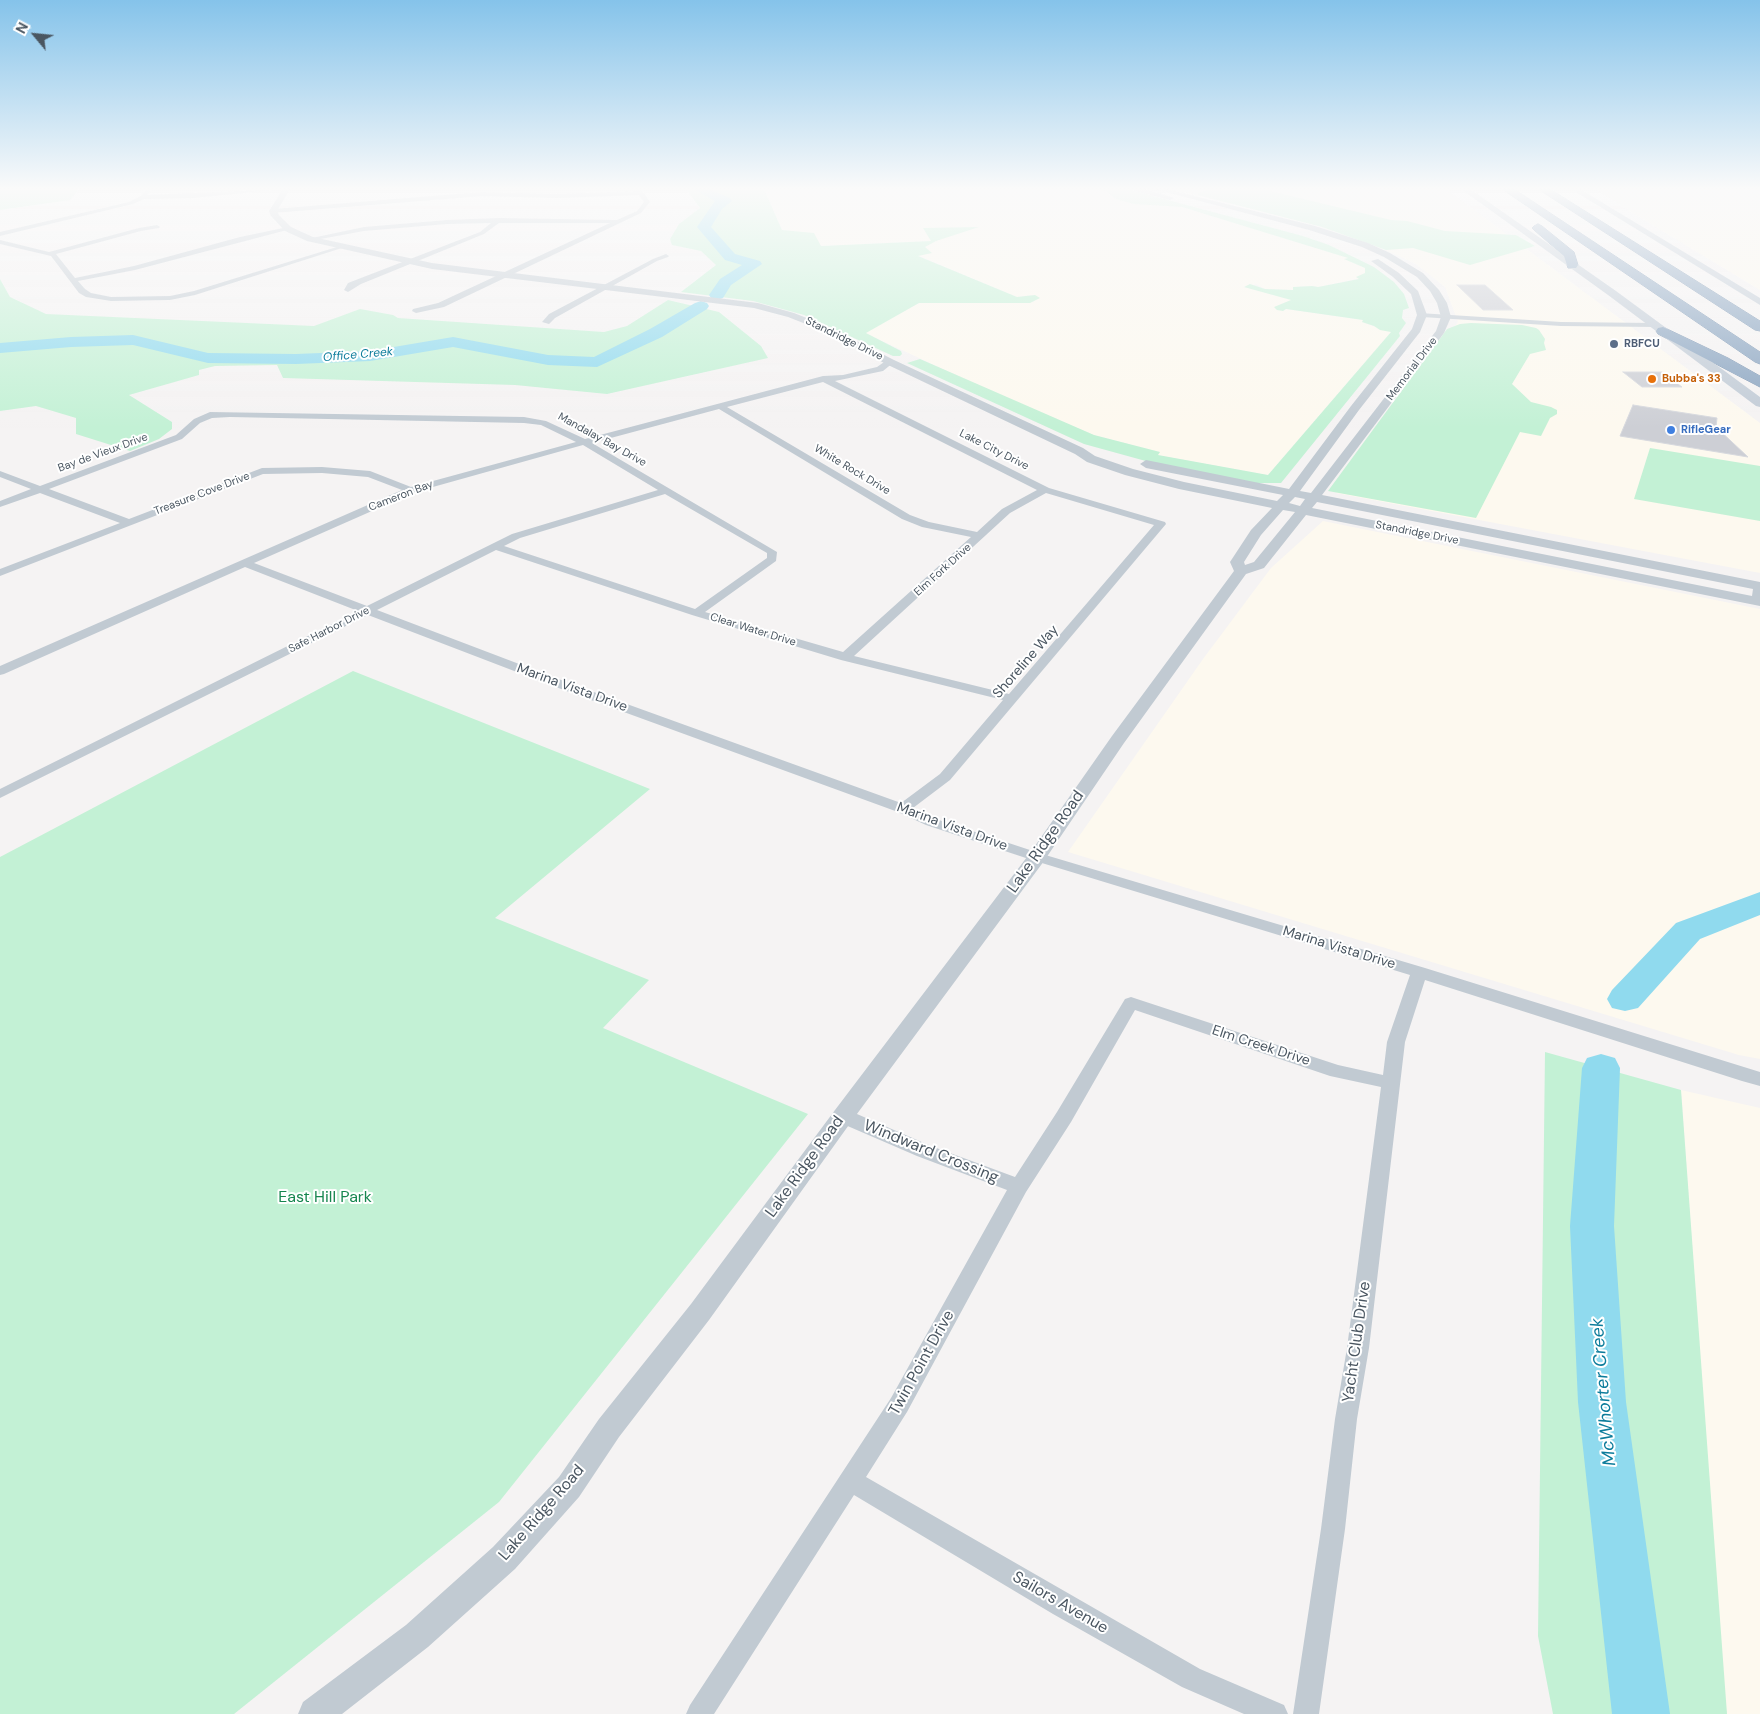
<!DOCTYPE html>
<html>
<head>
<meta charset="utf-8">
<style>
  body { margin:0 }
  #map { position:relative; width:1760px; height:1714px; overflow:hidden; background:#f5f3f3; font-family:"DM Sans",sans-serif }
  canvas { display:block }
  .north { position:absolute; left:10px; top:10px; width:50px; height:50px; -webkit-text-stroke:4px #fff; paint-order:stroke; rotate:298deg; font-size:14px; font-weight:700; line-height:20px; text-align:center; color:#4a5661 }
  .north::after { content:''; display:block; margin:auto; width:18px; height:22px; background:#4a5661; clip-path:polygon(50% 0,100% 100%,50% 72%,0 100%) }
</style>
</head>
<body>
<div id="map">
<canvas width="1760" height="1714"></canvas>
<div class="north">N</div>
</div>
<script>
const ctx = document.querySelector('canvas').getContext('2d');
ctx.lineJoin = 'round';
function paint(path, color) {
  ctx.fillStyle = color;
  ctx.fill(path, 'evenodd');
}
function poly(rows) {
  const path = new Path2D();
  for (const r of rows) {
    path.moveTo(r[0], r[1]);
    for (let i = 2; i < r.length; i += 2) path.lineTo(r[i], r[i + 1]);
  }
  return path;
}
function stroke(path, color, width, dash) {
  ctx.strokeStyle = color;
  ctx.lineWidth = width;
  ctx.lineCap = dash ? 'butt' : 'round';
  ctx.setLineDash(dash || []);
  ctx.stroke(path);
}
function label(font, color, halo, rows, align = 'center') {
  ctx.font = font + ' "DM Sans",sans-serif';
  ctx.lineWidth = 4;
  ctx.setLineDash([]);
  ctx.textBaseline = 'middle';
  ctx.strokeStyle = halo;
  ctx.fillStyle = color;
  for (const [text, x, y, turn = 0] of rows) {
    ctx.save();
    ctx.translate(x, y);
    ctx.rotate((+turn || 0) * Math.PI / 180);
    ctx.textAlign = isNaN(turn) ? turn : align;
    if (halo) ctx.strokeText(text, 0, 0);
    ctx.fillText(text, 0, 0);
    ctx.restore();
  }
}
const commercial = poly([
  [764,189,1103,189,1116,199,1134,204,1182,207,1349,258,1345,259,1365,268,1365,273,1360,278,1318,287,1312,286,1293,287,1294,290,1265,289,1256,284,1244,287,1292,300,1281,304,1283,311,1286,309,1363,320,1362,322,1364,323,1391,332,1268,475,1157,455,1159,452,1094,435,1008,399,865,333,919,303,1034,302,1031,295,1017,297,917,255,931,252,925,249,927,245,953,234,978,227,924,229,932,241,821,246,796,232,782,230],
  [1172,189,1446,189,1760,423,1760,573,1336,493,1458,322,1445,287,1416,264,1375,245,1322,227],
  [1596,189,1760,189,1760,290,1631,212],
  [1323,521,1760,609,1760,1059,1739,1055,1068,852,1203,659,1271,568],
  [1681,1090,1760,1108,1760,1714,1727,1714,1725,1704]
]);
const green = poly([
  [0,189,79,189,70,200,0,210],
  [686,189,764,189,782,230,814,233,821,246,931,241,923,228,979,227,936,241,925,247,932,253,918,256,1017,297,1035,295,1040,298,1030,303,919,303,866,333,901,351,902,354,900,356,893,356,804,315,753,301,681,292,716,265,701,251,672,245,670,239,679,224,700,208],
  [1103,189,1127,189,1303,236,1329,245,1374,267,1394,282,1404,294,1409,308,1403,310,1402,318,1406,323,1399,333,1400,336,1281,483,1256,483,1153,463,1084,444,907,363,920,359,1094,435,1160,452,1158,455,1268,475,1391,332,1380,330,1374,326,1362,322,1363,320,1286,309,1283,311,1277,310,1274,307,1291,300,1244,287,1250,284,1265,289,1293,290,1293,287,1312,286,1318,287,1359,279,1356,277,1365,273,1365,268,1344,259,1348,258,1182,207,1134,204,1116,199],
  [1211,189,1262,189,1391,220,1407,221,1445,231,1516,235,1535,246,1470,265,1413,248,1386,250,1322,227,1198,195,1198,193],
  [0,279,10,297,46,314,314,326,360,309,393,315,398,318,604,332,627,326,668,300,719,312,761,346,768,358,607,394,515,385,283,378,277,365,215,366,199,370,199,375,129,395,172,422,172,429,159,439,130,451,76,434,76,418,36,406,0,411],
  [1471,323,1522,325,1536,328,1539,330,1545,339,1544,343,1546,350,1530,354,1512,384,1531,402,1551,407,1557,410,1557,414,1550,418,1541,436,1520,432,1476,518,1328,491,1447,329,1460,324],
  [1650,448,1760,466,1760,521,1634,499],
  [353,671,650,789,495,918,649,980,603,1028,808,1114,499,1502,234,1714,0,1714,0,857],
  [1545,1052,1681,1090,1727,1714,1553,1714,1538,1636]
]);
const river = poly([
  [694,189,709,189,730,198,732,201,722,209,711,227,735,254,760,261,762,264,731,285,723,298,717,300,711,298,709,295,720,279,742,265,725,260,697,227,715,201,694,189],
  [701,301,707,303,709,306,707,309,662,337,597,367,548,365,453,347,370,361,296,364,208,363,133,345,71,347,0,353,0,343,71,337,133,335,208,353,296,354,370,351,453,337,548,355,594,357,650,329,695,303,701,301],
  [1760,892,1760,915,1700,939,1638,1008,1625,1011,1612,1008,1607,999,1612,990,1676,923,1760,892],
  [1601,1054,1615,1058,1620,1068,1614,1226,1626,1402,1670,1714,1612,1714,1578,1402,1570,1226,1582,1068,1587,1058,1601,1054]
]);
const building = poly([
  [1457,285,1485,285,1513,310,1483,310,1457,285],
  [1623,372,1662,372,1682,387,1642,387,1623,372],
  [1633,405,1717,418,1716,427,1748,457,1620,436,1633,405]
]);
const minor = poly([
  [146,189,152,189,147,195,283,189,192,198,144,199,133,204,0,236,0,232,129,202,141,196,146,189],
  [635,189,641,189,650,202,641,213,444,307,416,313,412,311,413,309,438,303,610,223,499,223,484,234,361,284,348,292,344,290,348,283,480,232,491,223,447,224,364,231,310,241,307,239,364,227,447,220,499,218,617,220,637,211,644,202,639,195,557,198,482,196,273,213,270,211,273,209,482,192,557,194,637,191,635,189],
  [157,225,160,227,159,228,141,231,56,254,75,278,134,266,240,237,288,227,291,229,135,270,78,281,85,289,91,293,111,297,170,296,194,291,340,246,345,247,195,295,170,300,111,301,86,297,79,293,51,256,0,244,0,240,49,252,139,228,157,225],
  [666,254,669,256,668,257,657,261,555,318,549,324,542,322,549,314,653,259,666,254],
  [1419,313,1561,322,1655,323,1659,325,1655,327,1561,326,1422,317,1418,315,1419,313],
  [887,360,894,362,883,371,835,381,1049,488,1165,522,1166,524,950,780,913,808,936,819,1042,854,1425,968,1760,1072,1760,1086,1742,1081,1425,980,1405,1042,1369,1348,1357,1419,1345,1529,1319,1714,1293,1714,1321,1529,1335,1419,1347,1348,1381,1087,1330,1076,1135,1010,1071,1122,1026,1192,907,1412,866,1477,1200,1669,1284,1705,1288,1714,1244,1714,1182,1687,1053,1614,854,1495,714,1714,686,1714,690,1705,891,1398,1007,1190,917,1156,836,1121,834,1116,836,1111,843,1109,850,1111,931,1146,1015,1177,1057,1112,1125,999,1131,997,1137,999,1338,1065,1383,1075,1387,1042,1410,975,1032,860,926,825,898,812,569,692,368,615,0,798,0,789,358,611,245,567,4,674,0,675,0,666,402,490,368,477,322,473,263,474,0,576,0,569,120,523,40,493,0,507,0,501,31,489,0,477,0,471,40,486,176,435,194,419,210,412,524,417,546,421,585,439,823,376,843,375,877,367,887,360],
  [823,382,1037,490,1002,509,977,532,929,522,910,515,727,407,823,382],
  [719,409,902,519,922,527,971,537,843,652,705,612,776,561,777,552,592,443,719,409],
  [230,417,524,423,541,425,576,442,411,487,370,471,322,467,262,468,129,519,49,489,182,439,200,423,212,418,230,417],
  [583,445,658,490,512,534,367,606,254,563,415,492,583,445],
  [1046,493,1154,525,1009,694,854,656,1010,513,1046,493],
  [665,494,767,553,767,558,695,609,504,546,520,538,665,494],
  [496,550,692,615,841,660,1003,700,940,774,901,803,577,686,377,610,496,550]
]);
const tertiary = poly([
  [283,189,290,189,277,211,279,215,291,227,313,237,432,263,758,303,794,313,827,326,894,360,1083,448,1095,456,1133,469,1184,482,1277,501,1283,495,1146,468,1140,464,1146,460,1289,489,1351,406,1412,329,1417,315,1411,294,1393,277,1371,261,1378,259,1399,273,1418,291,1427,315,1420,332,1359,410,1300,491,1311,493,1436,331,1441,317,1437,303,1430,291,1417,277,1384,257,1362,247,1309,230,1155,189,1166,189,1315,226,1368,243,1390,253,1423,273,1439,290,1447,303,1451,317,1444,333,1322,495,1760,582,1760,606,1306,515,1264,568,1246,574,1124,743,1044,861,851,1122,709,1320,619,1437,579,1497,515,1569,428,1647,342,1714,298,1714,303,1702,406,1625,493,1547,559,1477,599,1419,691,1304,835,1110,1030,853,1112,736,1234,571,1230,562,1251,530,1272,508,1179,489,1125,475,1087,462,1075,454,886,364,821,330,788,317,754,308,432,269,307,241,285,231,271,216,269,211,283,189],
  [1295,497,1305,499,1300,506,1289,503,1295,497],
  [1317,502,1753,589,1752,596,1312,508,1317,502],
  [1283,510,1295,512,1254,562,1245,565,1244,562,1261,535,1283,510],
  [1135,189,1145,189,1174,198,1170,200,1135,191,1135,189]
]);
const secondary = poly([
  [1461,189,1470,189,1616,291,1760,397,1760,407,1756,406,1608,295,1461,189],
  [1571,189,1580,189,1760,298,1760,305,1571,189]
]);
const motorway = poly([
  [1502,189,1514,189,1760,352,1760,364,1755,362,1502,189],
  [1538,189,1550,189,1760,321,1760,331,1755,330,1538,189],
  [1538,224,1542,226,1574,252,1578,265,1576,268,1568,268,1564,256,1534,230,1532,228,1534,226,1538,224],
  [1663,327,1728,358,1760,376,1760,387,1658,334,1656,331,1658,328,1663,327]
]);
const markers = [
  [1614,344,5,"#5c6f8a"],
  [1652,379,5,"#e8710a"],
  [1671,430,5,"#3f7fe0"]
];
const farStreetnames = [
  ["Standridge Drive",844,339,26],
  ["Memorial Drive",1412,369,-53],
  ["Mandalay Bay Drive",602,440,29],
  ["Lake City Drive",994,450,27],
  ["Bay de Vieux Drive",103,453,-20],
  ["White Rock Drive",852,470,31],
  ["Treasure Cove Drive",202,494,-21],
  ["Cameron Bay",401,496,-21],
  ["Standridge Drive",1417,533,11],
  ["Elm Fork Drive",943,570,-42],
  ["Safe Harbor Drive",329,630,-27],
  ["Clear Water Drive",753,630,17]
];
const farServicenames = [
  ["RBFCU",1624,344]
];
const farFoodnames = [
  ["Bubba's 33",1662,379]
];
const farShopnames = [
  ["RifleGear",1681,430]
];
const farWaternames = [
  ["Office Creek",358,355,-5]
];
const streetNames = [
  ["Shoreline Way",1026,662,-49],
  ["Marina Vista Drive",572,688,20],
  ["Marina Vista Drive",952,827,20],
  ["Marina Vista Drive",1339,948,17],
  ["Elm Creek Drive",1261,1046,18]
];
const nearStreetnames = [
  ["Lake Ridge Road",1046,842,-55],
  ["Windward Crossing",931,1152,22],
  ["Lake Ridge Road",805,1167,-54],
  ["Yacht Club Drive",1357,1342,-82],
  ["Twin Point Drive",922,1363,-61],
  ["Lake Ridge Road",542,1513,-49],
  ["Sailors Avenue",1060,1603,30]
];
const nearParknames = [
  ["East Hill Park",325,1198]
];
const nearWaternames = [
  ["McWhorter Creek",1604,1392,-95]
];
paint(commercial, '#fdf9ef');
paint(green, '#c3f1d5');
paint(river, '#90daee');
paint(building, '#cdcfd5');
stroke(building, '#d7d9de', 1);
stroke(motorway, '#7690ad', 1);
paint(minor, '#c1cad2');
paint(tertiary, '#c1cad2');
paint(secondary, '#c1cbd6');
paint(motorway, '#8ba5c1');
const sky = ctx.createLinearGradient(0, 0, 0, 428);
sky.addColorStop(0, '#85c3ea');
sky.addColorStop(0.44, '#fafafa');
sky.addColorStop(1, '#fafafa00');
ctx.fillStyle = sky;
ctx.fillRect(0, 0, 1760, 428);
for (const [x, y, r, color] of markers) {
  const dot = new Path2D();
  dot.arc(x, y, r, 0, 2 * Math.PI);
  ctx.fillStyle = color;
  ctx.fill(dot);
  stroke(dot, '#fff', 2);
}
label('11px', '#4a5661', '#fff', farStreetnames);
label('bold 11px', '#4e5e75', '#fff', farServicenames, 'left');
label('bold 11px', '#c56008', '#fff', farFoodnames, 'left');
label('bold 11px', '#366cbe', '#fff', farShopnames, 'left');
label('italic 12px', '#0c7c9b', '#fff', farWaternames);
label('14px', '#4a5661', '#fff', streetNames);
label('16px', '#4a5661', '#fff', nearStreetnames);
label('16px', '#17864f', '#fff', nearParknames);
label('italic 18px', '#0c7c9b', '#fff', nearWaternames);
</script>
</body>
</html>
